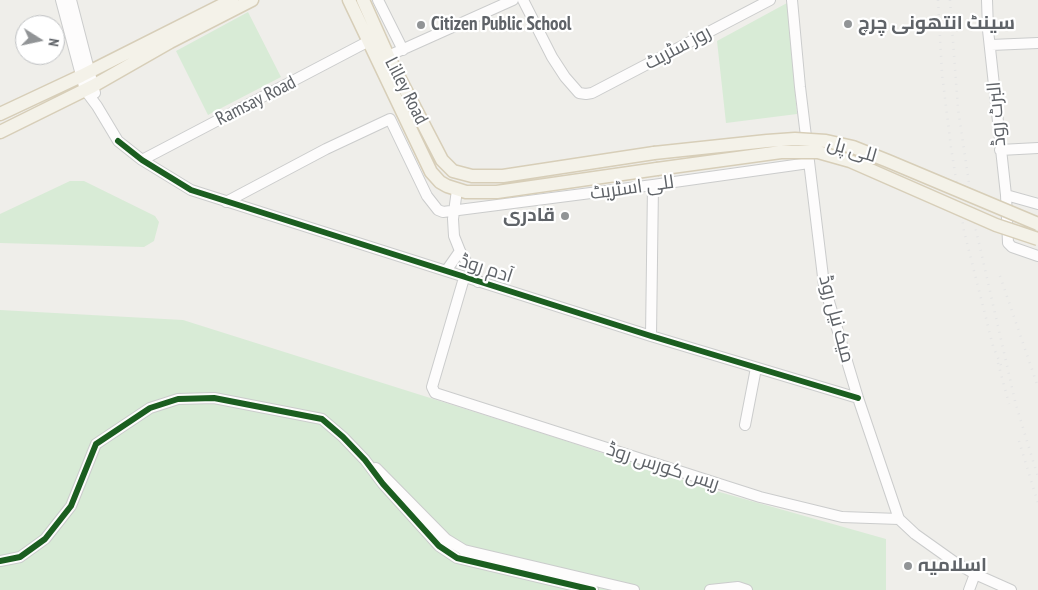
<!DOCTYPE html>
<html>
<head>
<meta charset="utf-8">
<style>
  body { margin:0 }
  #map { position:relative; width:1038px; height:590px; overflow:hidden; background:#efeeea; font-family:"PT Sans Narrow",sans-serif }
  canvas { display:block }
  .north { position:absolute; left:15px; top:15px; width:50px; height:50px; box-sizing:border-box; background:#fff; border:1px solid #bfc1c3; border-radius:50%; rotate:100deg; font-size:14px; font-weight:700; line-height:20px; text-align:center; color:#5f6368 }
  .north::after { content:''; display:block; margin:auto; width:18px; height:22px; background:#919496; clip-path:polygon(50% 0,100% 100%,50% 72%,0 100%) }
</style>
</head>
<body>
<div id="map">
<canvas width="1038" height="590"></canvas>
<div class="north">N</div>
</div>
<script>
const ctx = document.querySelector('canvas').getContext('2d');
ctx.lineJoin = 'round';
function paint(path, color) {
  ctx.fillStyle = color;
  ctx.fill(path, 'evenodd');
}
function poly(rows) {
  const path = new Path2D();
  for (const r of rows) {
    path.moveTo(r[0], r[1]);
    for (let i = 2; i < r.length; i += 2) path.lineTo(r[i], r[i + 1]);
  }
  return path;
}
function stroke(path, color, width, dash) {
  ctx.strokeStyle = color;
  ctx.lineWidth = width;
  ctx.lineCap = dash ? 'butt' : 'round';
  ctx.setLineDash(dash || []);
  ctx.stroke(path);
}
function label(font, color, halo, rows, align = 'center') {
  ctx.font = font + ' "PT Sans Narrow",Cairo,sans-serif';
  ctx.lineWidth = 4.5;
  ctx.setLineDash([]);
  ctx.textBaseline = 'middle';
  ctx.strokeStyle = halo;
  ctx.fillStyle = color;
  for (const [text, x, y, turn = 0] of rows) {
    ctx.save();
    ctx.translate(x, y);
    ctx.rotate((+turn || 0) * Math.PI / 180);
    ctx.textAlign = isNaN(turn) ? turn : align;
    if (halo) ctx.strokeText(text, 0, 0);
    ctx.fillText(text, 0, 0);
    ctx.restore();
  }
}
const green = poly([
  [787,3,797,114,726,123,717,41],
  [248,12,281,77,208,115,176,51],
  [70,181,84,181,155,216,159,222,154,241,144,247,0,243,0,214],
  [0,310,183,320,557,438,716,491,886,539,886,590,0,590]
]);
const minor = poly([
  [61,0,85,90,97,106,118,141,142,160,191,190,651,336,858,398],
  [71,0,95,93],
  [378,0,403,50],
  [523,0,552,57,565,77,579,93,586,94,592,93,770,0],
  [792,0,800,87,824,285,858,398,899,519,915,534,953,561,975,574,1011,590],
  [987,0,988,30,1006,195,1008,243,1012,247,1038,256],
  [991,45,1038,43],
  [388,56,513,0],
  [1000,150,1038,148],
  [142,160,369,41],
  [457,190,453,219,454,236,460,251,478,282],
  [1006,195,1038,204],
  [226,202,326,149,390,119,427,196,438,210,443,212,653,185,809,163],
  [446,271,460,251],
  [464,278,432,387,435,393,760,497,842,517,899,519],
  [651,336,653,185],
  [745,425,756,368],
  [376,468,446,539,464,550,634,590],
  [0,561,20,557,45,539,71,506,96,444,150,408,178,399,214,398,322,419,343,437,365,460,383,484,439,546,457,558,593,590],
  [710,590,738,587,747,590],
  [969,590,975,574]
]);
const major = poly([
  [349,0,431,172,440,182,447,186,466,192,497,192,657,169],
  [363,0,388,56,442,160,453,171,472,176,503,176,654,153],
  [0,114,81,76,232,0],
  [0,132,93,86,170,42,252,0]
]);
const rail = poly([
  [938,0,942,74,951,147,964,231,993,346,1003,370],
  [950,0,958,109,976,230,1016,405,1038,477],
  [1000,276,1038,387],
  [998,363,1009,404],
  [1019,441,1038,503]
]);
const majorBridge = poly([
  [654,153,767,141,795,139,826,141,853,147,888,161,1038,224],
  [657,169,781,152,818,152,850,161,996,225,1038,239]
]);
const cycleway = poly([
  [118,141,142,160,191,190,651,336,858,398],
  [0,561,20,557,45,539,71,506,96,444,150,408,178,399,214,398,322,419,343,437,365,460,383,484,439,546,457,558,593,590]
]);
const markers = [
  [848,24,5,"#919496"],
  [421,25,5,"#919496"],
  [565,216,5,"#919496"],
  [908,566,5,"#919496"]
];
const poiNames = [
  ["سینٹ انتھونی چرچ",858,24],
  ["Citizen Public School",431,25],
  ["قادری",555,216,"right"],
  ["اسلامیہ",918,566]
];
const streetNames = [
  ["روز سٹریٹ",678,48,-28],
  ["Lilley Road",406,91,63],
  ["Ramsay Road",256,101,-27],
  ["البرٹ روڈ",997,114,-95],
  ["للی پل",852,150,16],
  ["للی اسٹریٹ",632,188,-8],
  ["آدم روڈ",486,269,18],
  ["میک نیل روڈ",836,319,75],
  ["ریس کورس روڈ",663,467,18]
];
paint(green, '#d8ebd6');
stroke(minor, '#cbcccc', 12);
stroke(major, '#d7ceb8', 15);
stroke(minor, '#fdfcfc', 10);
stroke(major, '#f4f2e9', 12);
stroke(rail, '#e4e4e4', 2.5, [1, 6]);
stroke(majorBridge, '#d7ceb8', 15, []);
stroke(majorBridge, '#f4f2e9', 12);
stroke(cycleway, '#1b5e20', 6);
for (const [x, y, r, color] of markers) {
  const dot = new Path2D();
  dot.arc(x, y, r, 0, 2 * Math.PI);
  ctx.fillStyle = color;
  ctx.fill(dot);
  stroke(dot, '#fff', 2);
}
label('bold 19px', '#5f6368', '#fff', poiNames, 'left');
label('19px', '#5f6368', '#fff', streetNames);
</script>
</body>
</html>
